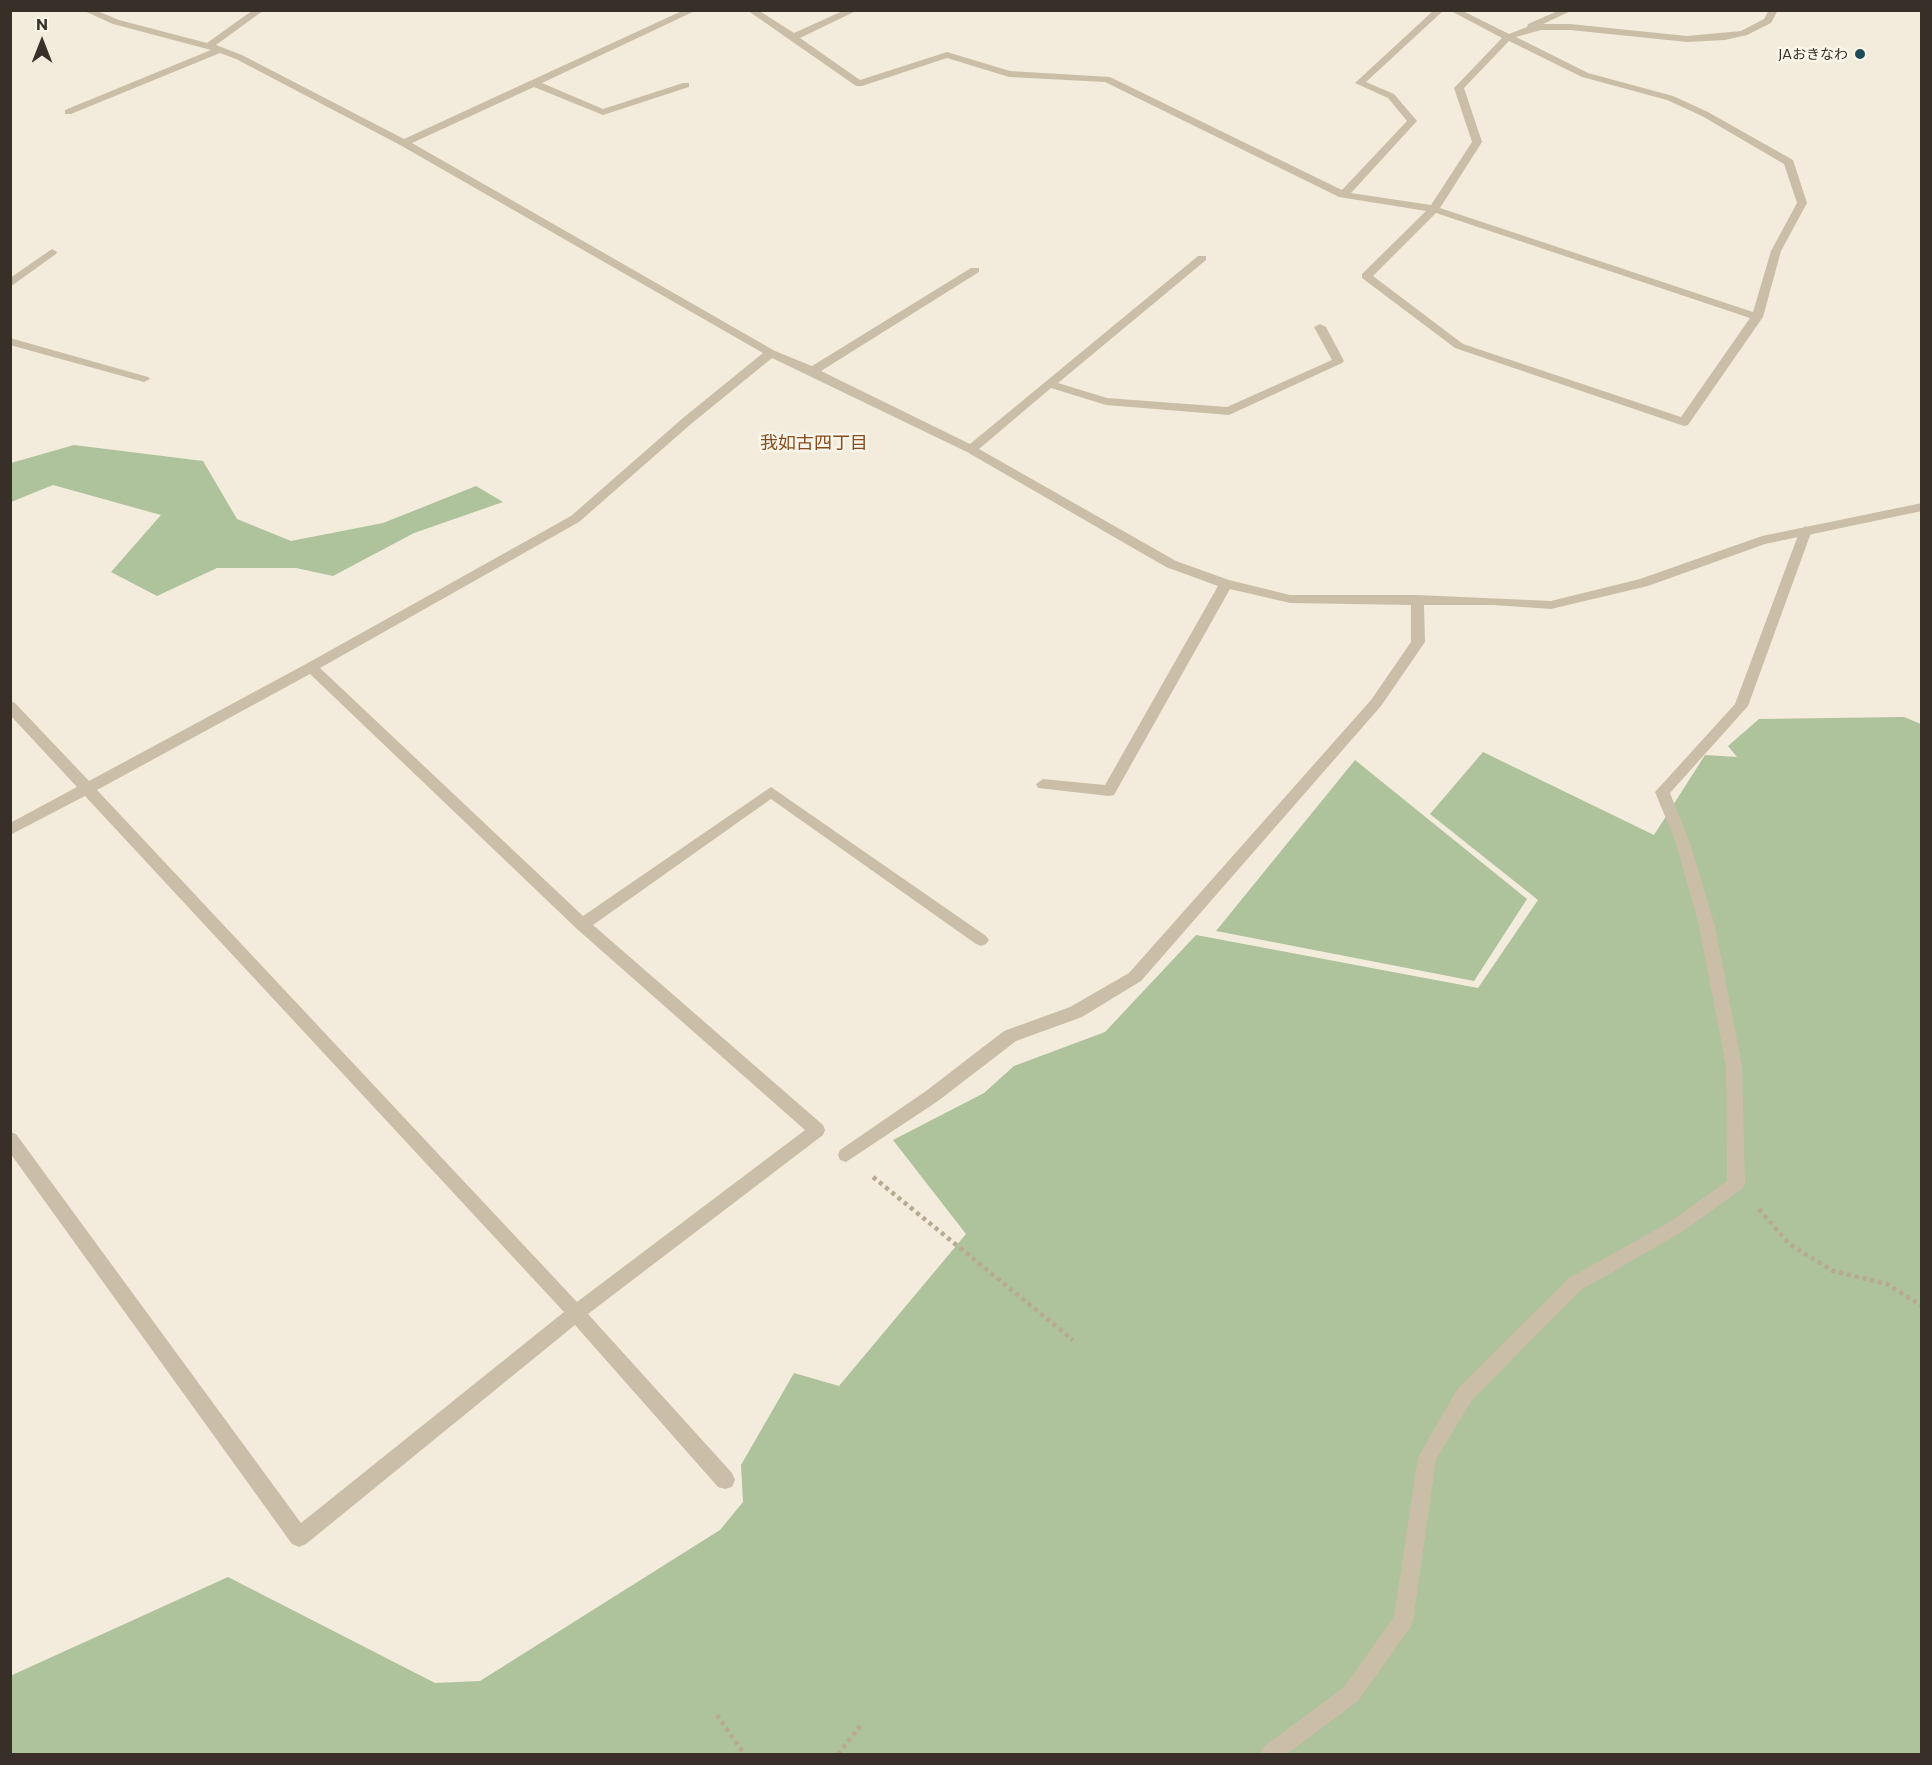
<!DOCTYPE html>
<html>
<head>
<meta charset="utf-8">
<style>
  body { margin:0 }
  #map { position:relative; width:1932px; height:1765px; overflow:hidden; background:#f3ecdc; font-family:Commissioner,sans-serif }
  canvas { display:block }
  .frame { position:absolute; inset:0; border:12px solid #383028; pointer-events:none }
  .north { position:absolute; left:12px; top:12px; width:60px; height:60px; -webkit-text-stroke:4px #faf5e9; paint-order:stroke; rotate:0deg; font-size:16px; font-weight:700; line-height:24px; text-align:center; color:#383028 }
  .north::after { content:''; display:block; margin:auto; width:21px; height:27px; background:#383028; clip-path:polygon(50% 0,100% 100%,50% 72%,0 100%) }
</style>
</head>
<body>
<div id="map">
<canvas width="1932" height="1765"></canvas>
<div class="frame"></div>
<div class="north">N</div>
</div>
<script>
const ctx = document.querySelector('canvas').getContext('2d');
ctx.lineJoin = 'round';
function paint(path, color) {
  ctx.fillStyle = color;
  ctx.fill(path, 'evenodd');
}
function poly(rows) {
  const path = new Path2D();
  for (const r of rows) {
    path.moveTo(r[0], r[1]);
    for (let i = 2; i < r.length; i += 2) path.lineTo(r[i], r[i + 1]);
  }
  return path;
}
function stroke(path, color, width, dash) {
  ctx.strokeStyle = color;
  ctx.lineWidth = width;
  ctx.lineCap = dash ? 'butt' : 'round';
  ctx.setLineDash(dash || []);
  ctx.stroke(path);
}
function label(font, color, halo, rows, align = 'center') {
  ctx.font = font + ' Commissioner,"Noto Sans JP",sans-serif';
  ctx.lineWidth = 5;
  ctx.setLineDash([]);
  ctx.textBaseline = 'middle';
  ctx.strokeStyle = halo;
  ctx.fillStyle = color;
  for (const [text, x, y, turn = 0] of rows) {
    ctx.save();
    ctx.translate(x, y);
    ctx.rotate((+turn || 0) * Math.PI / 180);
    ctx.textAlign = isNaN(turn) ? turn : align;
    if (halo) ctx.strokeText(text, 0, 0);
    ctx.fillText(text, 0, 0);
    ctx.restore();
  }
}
const green = poly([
  [74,445,203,461,237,519,291,541,383,523,476,486,503,502,414,533,333,576,296,568,217,568,157,596,111,572,161,515,53,485,11,502,11,463],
  [1904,717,1921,724,1921,1754,11,1754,10,1676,228,1577,435,1683,480,1681,720,1530,743,1502,741,1465,794,1373,839,1386,966,1234,893,1140,984,1093,1014,1066,1105,1032,1196,935,1478,988,1538,900,1430,814,1483,752,1654,835,1705,755,1737,757,1728,746,1759,719],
  [1355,760,1527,899,1474,981,1216,931]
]);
const path = poly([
  [873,1177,1073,1340],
  [1759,1209,1789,1244,1833,1271,1887,1284,1922,1306],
  [717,1715,744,1754],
  [838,1754,861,1725]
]);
const lane = poly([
  [1806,526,1812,530,1748,706,1670,793,1690,843,1715,926,1742,1066,1745,1184,1742,1189,1680,1233,1581,1290,1472,1400,1436,1459,1413,1621,1410,1628,1358,1701,1287,1754,1260,1754,1263,1747,1344,1687,1394,1617,1418,1457,1458,1388,1569,1278,1668,1223,1727,1181,1726,1066,1699,926,1676,843,1655,792,1735,704,1800,530,1806,526]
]);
const street = poly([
  [82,10,95,10,119,20,207,43,253,10,264,10,216,45,242,55,404,139,684,10,697,10,542,83,603,109,683,83,689,83,689,87,603,115,534,87,412,143,775,351,812,366,971,268,979,268,979,272,821,371,970,444,1198,256,1206,256,1206,260,1058,383,1107,398,1227,407,1332,360,1314,327,1320,324,1326,327,1344,361,1342,363,1229,415,1106,405,1051,388,979,449,1176,561,1229,580,1290,595,1417,595,1551,601,1640,579,1762,536,1922,503,1922,511,1765,544,1648,586,1551,609,1493,605,1424,605,1425,642,1381,706,1141,981,1082,1017,1016,1041,938,1101,846,1162,840,1160,838,1155,840,1150,926,1091,1004,1031,1070,1007,1129,973,1371,700,1411,642,1411,605,1290,603,1230,589,1114,795,1109,796,1038,788,1036,784,1043,779,1105,785,1218,586,1166,567,967,452,772,358,691,424,579,522,320,668,583,916,771,787,986,936,989,940,986,944,981,946,976,944,771,799,593,925,823,1125,825,1130,823,1135,588,1314,732,1473,735,1480,732,1487,725,1489,718,1487,575,1325,306,1544,299,1547,292,1544,10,1153,10,1132,16,1134,301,1523,564,1312,85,796,10,835,10,823,77,787,10,715,10,701,15,703,89,781,306,664,571,516,683,418,763,353,400,145,236,59,220,53,71,114,65,114,65,110,211,50,113,24,82,10],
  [310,674,577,929,805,1130,577,1302,97,790,310,674],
  [747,10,758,10,794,33,845,10,858,10,800,38,860,80,947,52,1010,71,1110,77,1342,190,1407,121,1388,98,1355,83,1434,10,1444,10,1366,82,1394,94,1417,121,1351,193,1431,205,1472,142,1454,88,1502,38,1449,10,1461,10,1509,34,1527,27,1528,24,1560,10,1573,10,1543,24,1570,24,1687,36,1741,31,1764,19,1769,10,1778,10,1771,23,1747,35,1725,40,1687,42,1570,30,1541,30,1516,37,1588,73,1673,96,1708,112,1793,160,1807,203,1781,251,1763,317,1688,425,1684,426,1455,348,1362,278,1362,274,1426,211,1339,197,1105,82,1009,77,947,58,862,86,856,86,747,10],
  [1509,41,1582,77,1667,100,1702,116,1784,164,1797,203,1771,251,1753,312,1440,208,1482,142,1464,88,1509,41],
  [1436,213,1750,318,1681,417,1463,344,1373,276,1436,213],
  [52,249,57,252,56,254,10,287,10,278,52,249],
  [10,338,148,377,150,379,144,382,10,345,10,338]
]);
const markers = [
  [1860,54,6,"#1d4b5a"]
];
const farPoinames = [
  ["JAおきなわ",1848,54]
];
const neighbourhoodNames = [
  ["我如古四丁目",814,443]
];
paint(green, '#aec29c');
stroke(path, '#b7a992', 4.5, [4, 4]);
paint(lane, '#cbbea8');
paint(street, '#cbbea8');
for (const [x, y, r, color] of markers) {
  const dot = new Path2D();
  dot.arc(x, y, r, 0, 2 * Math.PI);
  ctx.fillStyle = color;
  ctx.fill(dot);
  stroke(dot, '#faf5e9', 2);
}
label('14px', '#383028', '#faf5e9', farPoinames, 'right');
label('18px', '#884c1f', '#faf5e9', neighbourhoodNames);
</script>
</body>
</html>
